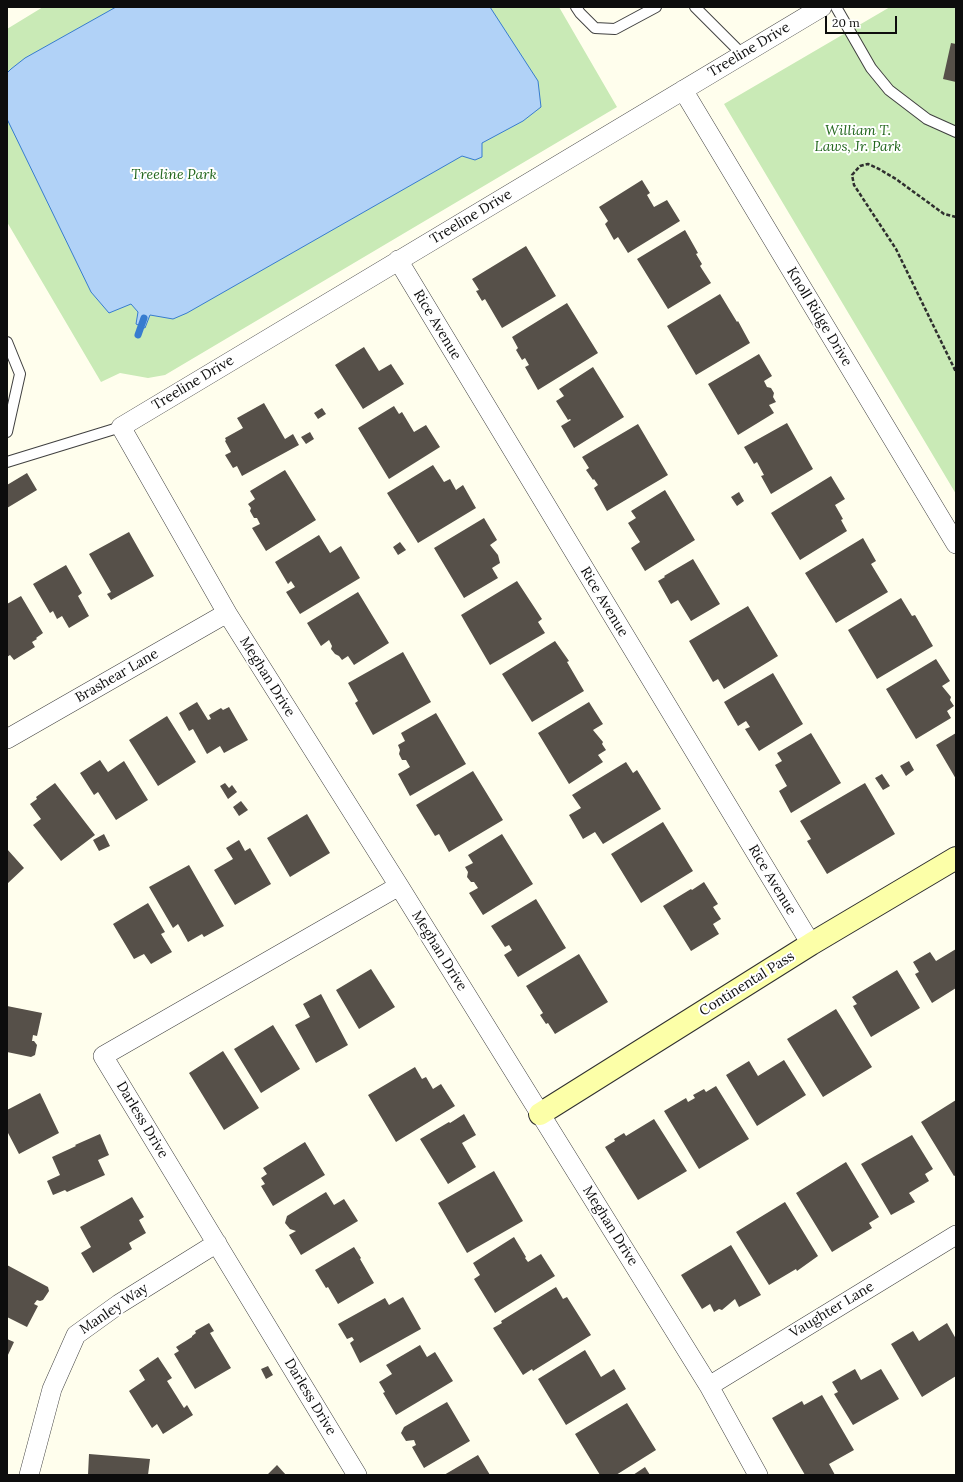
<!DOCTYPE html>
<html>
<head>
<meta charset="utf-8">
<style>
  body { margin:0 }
  #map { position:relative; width:963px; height:1482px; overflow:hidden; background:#fffeed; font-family:Lora,serif }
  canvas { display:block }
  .frame { position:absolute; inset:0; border:8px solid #0d0d0d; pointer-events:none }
  .scale { position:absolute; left:825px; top:16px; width:72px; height:18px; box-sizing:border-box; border:2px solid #0d0d0d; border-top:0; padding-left:5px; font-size:12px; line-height:14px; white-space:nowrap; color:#0d0d0d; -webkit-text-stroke:3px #fff; paint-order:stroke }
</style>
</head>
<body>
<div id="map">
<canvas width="963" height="1482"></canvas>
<div class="frame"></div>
<div class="scale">20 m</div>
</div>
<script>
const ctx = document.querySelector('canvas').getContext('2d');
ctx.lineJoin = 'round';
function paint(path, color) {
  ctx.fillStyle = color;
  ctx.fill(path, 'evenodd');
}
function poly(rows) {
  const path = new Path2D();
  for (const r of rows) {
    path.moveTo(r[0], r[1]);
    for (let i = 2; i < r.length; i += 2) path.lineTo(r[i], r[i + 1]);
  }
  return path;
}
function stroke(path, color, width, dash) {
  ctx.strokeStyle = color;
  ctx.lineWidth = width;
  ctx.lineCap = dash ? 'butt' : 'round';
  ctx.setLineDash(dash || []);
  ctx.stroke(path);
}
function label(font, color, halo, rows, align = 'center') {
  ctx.font = font + ' Lora,serif';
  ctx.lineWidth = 4;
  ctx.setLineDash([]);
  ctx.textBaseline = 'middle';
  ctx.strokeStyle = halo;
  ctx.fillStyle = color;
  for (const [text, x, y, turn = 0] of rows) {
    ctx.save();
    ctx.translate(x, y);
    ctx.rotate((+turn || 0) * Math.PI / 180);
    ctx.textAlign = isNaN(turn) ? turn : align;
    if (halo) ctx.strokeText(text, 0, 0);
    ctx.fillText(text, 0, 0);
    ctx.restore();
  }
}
const green = poly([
  [43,7,559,7,617,107,165,375,148,378,120,373,101,382,7,222,7,29],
  [890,7,956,7,956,494,724,104]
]);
const water = poly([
  [116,7,490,7,538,81,541,107,523,121,482,143,482,157,475,160,462,156,187,313,173,319,150,315,145,328,136,324,138,312,131,304,109,313,91,292,7,119,7,73,11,69,25,58,116,7]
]);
const stream = poly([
  [138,335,144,318]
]);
const building = poly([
  [951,43,956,44,956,82,943,79],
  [642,180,650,193,647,195,654,207,667,200,680,221,628,253,618,237,614,240,605,224,608,221,599,207],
  [685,230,698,253,696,254,702,264,700,266,711,283,668,309,637,259],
  [526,246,556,296,502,328,485,299,482,301,476,291,479,290,472,279],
  [720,294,737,322,738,321,750,343,696,375,667,326],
  [567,303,598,353,538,390,525,367,529,365,525,358,522,360,516,350,518,348,512,337],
  [364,347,379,371,391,364,404,384,363,409,335,365],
  [759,354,772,376,764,381,767,387,771,388,774,393,773,397,776,402,769,405,774,413,738,435,708,384],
  [593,367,624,417,574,448,561,426,571,420,570,419,568,420,556,401,564,396,559,389],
  [264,403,285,439,293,434,299,445,242,476,237,466,233,468,225,455,231,452,225,441,226,440,225,438,243,428,237,418],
  [394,406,399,414,402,412,414,432,426,425,440,447,389,479,358,428],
  [322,408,326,414,318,419,314,413],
  [787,423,813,469,771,494,761,476,764,475,757,462,754,464,744,447],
  [638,424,668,475,607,511,594,488,598,485,594,479,593,480,586,470,589,468,582,457],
  [310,432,314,439,306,444,301,437],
  [433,465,444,482,450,479,456,490,463,485,476,508,418,543,387,493],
  [285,470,316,520,266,551,252,528,260,524,257,518,254,518,250,511,251,508,248,504,255,499,250,491],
  [27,473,37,490,7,508,7,485],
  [831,476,845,499,835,505,843,519,841,520,847,531,800,560,771,513],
  [665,490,695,540,645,571,631,548,640,542,628,523,636,518,631,511],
  [739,492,744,501,737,506,731,497],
  [484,518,497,540,490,545,498,555,500,563,492,568,498,578,464,598,434,548],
  [129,532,154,576,111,600,107,594,111,592,89,554],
  [319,535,330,553,341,546,360,578,300,614,286,592,295,587,291,581,288,584,275,562],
  [863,538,876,561,871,564,888,592,836,623,805,573],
  [400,542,406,550,398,555,393,547],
  [693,559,720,604,691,621,678,600,671,604,658,581,665,577,664,576],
  [66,565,82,593,78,596,89,616,69,628,62,616,57,619,53,611,50,613,33,584],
  [517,581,542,619,538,622,545,633,490,665,461,615],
  [358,592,389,643,354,665,348,656,342,660,339,656,335,654,331,649,332,646,329,640,321,646,307,623],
  [21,596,43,633,36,638,37,639,32,642,35,647,14,660,10,655,7,657,7,604],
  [901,598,912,616,915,615,933,646,877,679,848,630],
  [748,606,778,656,724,689,718,679,713,682,689,641],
  [555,641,569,661,567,662,584,691,532,722,502,674],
  [403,652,431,702,373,735,355,703,358,701,348,683],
  [936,659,950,681,942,686,951,697,950,700,954,706,947,711,951,718,916,739,886,689],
  [773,673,803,724,759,751,745,729,750,727,746,721,738,726,724,702],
  [197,702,208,720,211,719,209,715,221,708,223,710,229,707,248,740,224,753,220,746,207,754,193,729,189,731,179,713],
  [589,702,603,724,593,730,603,742,602,744,606,750,598,755,603,762,569,784,538,733],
  [436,713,466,764,410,796,398,774,410,767,406,760,402,760,399,754,400,750,398,745,405,741,401,733],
  [167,716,196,762,158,786,129,740],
  [811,733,841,783,791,813,779,791,787,786,775,765,782,761,777,753],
  [956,733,956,779,936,745],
  [100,760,108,772,124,761,148,800,116,820,98,792,94,795,80,773],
  [909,761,914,770,906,776,900,766],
  [626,762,633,773,637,770,661,809,603,844,595,832,583,839,569,815,581,808,572,795],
  [473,771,503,820,449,852,439,834,435,836,416,805],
  [882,774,890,786,883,790,875,778],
  [55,783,95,835,61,861,33,825,41,819,30,804,37,799,36,797],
  [225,783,229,788,232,785,237,792,228,799,220,786],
  [865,783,895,834,827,874,807,841,811,839,800,821],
  [241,801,248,810,239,816,233,807],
  [307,814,330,853,290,877,267,838],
  [663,822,693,871,641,903,611,854],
  [104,834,110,846,99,851,93,840],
  [502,834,533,884,483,915,469,893,478,888,474,882,471,882,467,877,468,872,465,867,473,863,468,855],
  [239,840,245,851,250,848,271,884,235,905,214,870,233,859,226,848],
  [7,849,24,868,7,884],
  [189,865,224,926,204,937,202,934,188,942,178,924,173,928,149,887],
  [704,882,718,904,713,907,721,919,713,924,719,934,691,951,663,906,691,889,692,890],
  [536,899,566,948,518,977,504,955,512,950,509,945,505,947,491,926],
  [148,903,165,932,161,934,172,952,151,964,144,954,134,959,113,924],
  [956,949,956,988,932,1003,915,974,919,972,913,962,930,952,936,961],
  [579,954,608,1002,555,1034,548,1023,546,1024,540,1015,543,1013,526,986],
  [371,969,395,1007,359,1029,336,990],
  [897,970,920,1008,871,1037,853,1006,857,1004,852,997],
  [321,994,348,1045,316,1063,295,1025,310,1017,303,1004],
  [7,1006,42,1013,37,1036,33,1035,32,1041,34,1041,37,1045,35,1055,31,1057,7,1052],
  [836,1009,872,1067,823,1097,787,1039],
  [273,1025,300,1069,261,1093,234,1049],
  [223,1051,259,1108,224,1130,189,1073],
  [784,1060,806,1095,757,1126,726,1075,749,1061,758,1076],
  [415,1067,422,1079,426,1077,433,1089,441,1084,455,1106,396,1142,368,1095],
  [716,1086,749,1139,699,1169,664,1111,686,1098,688,1102,695,1098,693,1095,704,1089,706,1092],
  [40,1093,59,1133,19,1154,7,1131,7,1110],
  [956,1100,956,1175,954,1176,921,1122],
  [464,1114,476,1135,462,1143,476,1167,448,1184,420,1139,449,1122,450,1123],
  [654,1119,687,1171,638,1200,605,1147,615,1141,614,1139,624,1133,626,1136],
  [100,1134,109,1155,98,1160,105,1175,67,1192,65,1190,53,1195,47,1181,60,1175,52,1157,76,1146,75,1145],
  [912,1135,933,1169,925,1174,929,1181,909,1193,915,1202,891,1215,861,1164],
  [305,1142,325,1175,273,1206,261,1186,265,1184,261,1178,267,1174,263,1168],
  [846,1162,879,1217,869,1223,872,1228,832,1252,796,1193],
  [494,1171,523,1221,467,1253,438,1203],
  [326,1192,334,1205,344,1199,358,1221,301,1255,289,1235,296,1231,290,1229,285,1223,287,1216],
  [132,1197,144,1217,139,1220,146,1233,129,1243,132,1249,93,1273,81,1253,91,1247,80,1227],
  [785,1202,818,1256,797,1271,796,1269,769,1285,736,1232],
  [514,1237,526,1257,525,1258,528,1262,541,1254,555,1276,495,1313,474,1279,480,1275,473,1263],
  [731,1245,761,1295,739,1307,735,1299,722,1310,719,1309,714,1312,710,1304,702,1309,681,1275],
  [354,1247,361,1258,360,1259,374,1283,338,1304,328,1287,326,1288,315,1270],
  [7,1265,48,1287,49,1291,43,1300,40,1301,37,1300,34,1304,38,1306,27,1327,7,1317],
  [556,1287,563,1299,567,1297,591,1335,533,1371,532,1369,523,1375,493,1328,502,1323,501,1321],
  [403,1297,421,1329,360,1363,350,1343,354,1340,352,1337,347,1339,338,1324,385,1298,389,1305],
  [209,1323,214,1331,210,1333,231,1368,195,1389,174,1354,179,1351,176,1347,192,1337,192,1336,196,1333,195,1331],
  [947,1323,956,1339,956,1376,922,1397,891,1344,913,1331,919,1341],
  [7,1339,14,1342,7,1357],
  [420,1345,427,1357,435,1352,453,1381,396,1415,383,1393,385,1392,379,1382,392,1374,386,1365],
  [585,1350,601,1377,614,1369,626,1389,566,1425,538,1379],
  [158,1357,172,1378,167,1381,184,1408,187,1405,193,1415,163,1434,157,1424,152,1428,129,1391,145,1380,139,1370],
  [268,1366,273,1375,266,1379,261,1369],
  [855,1369,861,1380,881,1369,899,1399,853,1425,834,1394,838,1392,832,1382],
  [822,1395,854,1450,829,1464,835,1475,805,1475,772,1418,802,1401,804,1405],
  [447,1402,470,1441,424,1468,412,1447,416,1445,414,1440,406,1441,401,1433,404,1427],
  [627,1403,656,1450,616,1475,600,1475,575,1434],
  [89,1454,150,1459,148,1475,88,1475],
  [478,1455,490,1475,444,1475],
  [277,1465,286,1475,267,1475],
  [645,1467,650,1475,633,1475]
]);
const path = poly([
  [956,217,944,214,896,179,879,169,868,164,860,166,852,175,854,185,896,249,956,372]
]);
const lane = poly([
  [576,7,580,13,595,28,615,29,656,7],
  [695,7,742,54],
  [836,7,871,68,889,90,927,119,956,132],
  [7,342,20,374,7,432],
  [7,462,121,427]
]);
const street = poly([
  [683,90,956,544],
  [398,260,811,944],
  [7,739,227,613],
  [709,1386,956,1235],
  [29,1475,52,1389,76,1335,119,1304,217,1243],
  [357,1475,103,1056,399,886],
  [758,1475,709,1386,399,886,227,613,121,427,822,7]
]);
const secondary = poly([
  [540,1114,811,944,956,858]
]);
const streetNames = [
  ["Treeline Drive",749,50,-31],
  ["Treeline Drive",471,217,-31],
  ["Knoll Ridge Drive",819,317,59],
  ["Rice Avenue",437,325,59],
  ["Treeline Drive",193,383,-31],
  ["Rice Avenue",604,602,59],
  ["Brashear Lane",117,676,-30],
  ["Meghan Drive",267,677,58],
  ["Rice Avenue",772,880,59],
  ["Meghan Drive",439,951,58],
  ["Continental Pass",747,984,-32],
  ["Darless Drive",142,1120,59],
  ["Meghan Drive",610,1226,58],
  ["Manley Way",114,1309,-34],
  ["Vaughter Lane",832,1310,-31],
  ["Darless Drive",310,1397,59]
];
const parkNames = [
  ["William T.",858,131],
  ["Laws, Jr. Park",858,147],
  ["Treeline Park",174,175]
];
paint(green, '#c9eab6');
paint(water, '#b1d2f7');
stroke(water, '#377ccf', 1);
stroke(stream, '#377ccf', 7);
paint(building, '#565049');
stroke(lane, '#404040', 12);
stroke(street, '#404040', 20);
stroke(secondary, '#2f2f2f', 24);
stroke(path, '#2f2f2f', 2.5, [4, 2]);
stroke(lane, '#fff', 10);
stroke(street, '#fff', 19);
stroke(secondary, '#fcffa8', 22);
label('14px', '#0d0d0d', '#fff', streetNames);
label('italic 14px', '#21661c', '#fff', parkNames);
</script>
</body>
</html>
